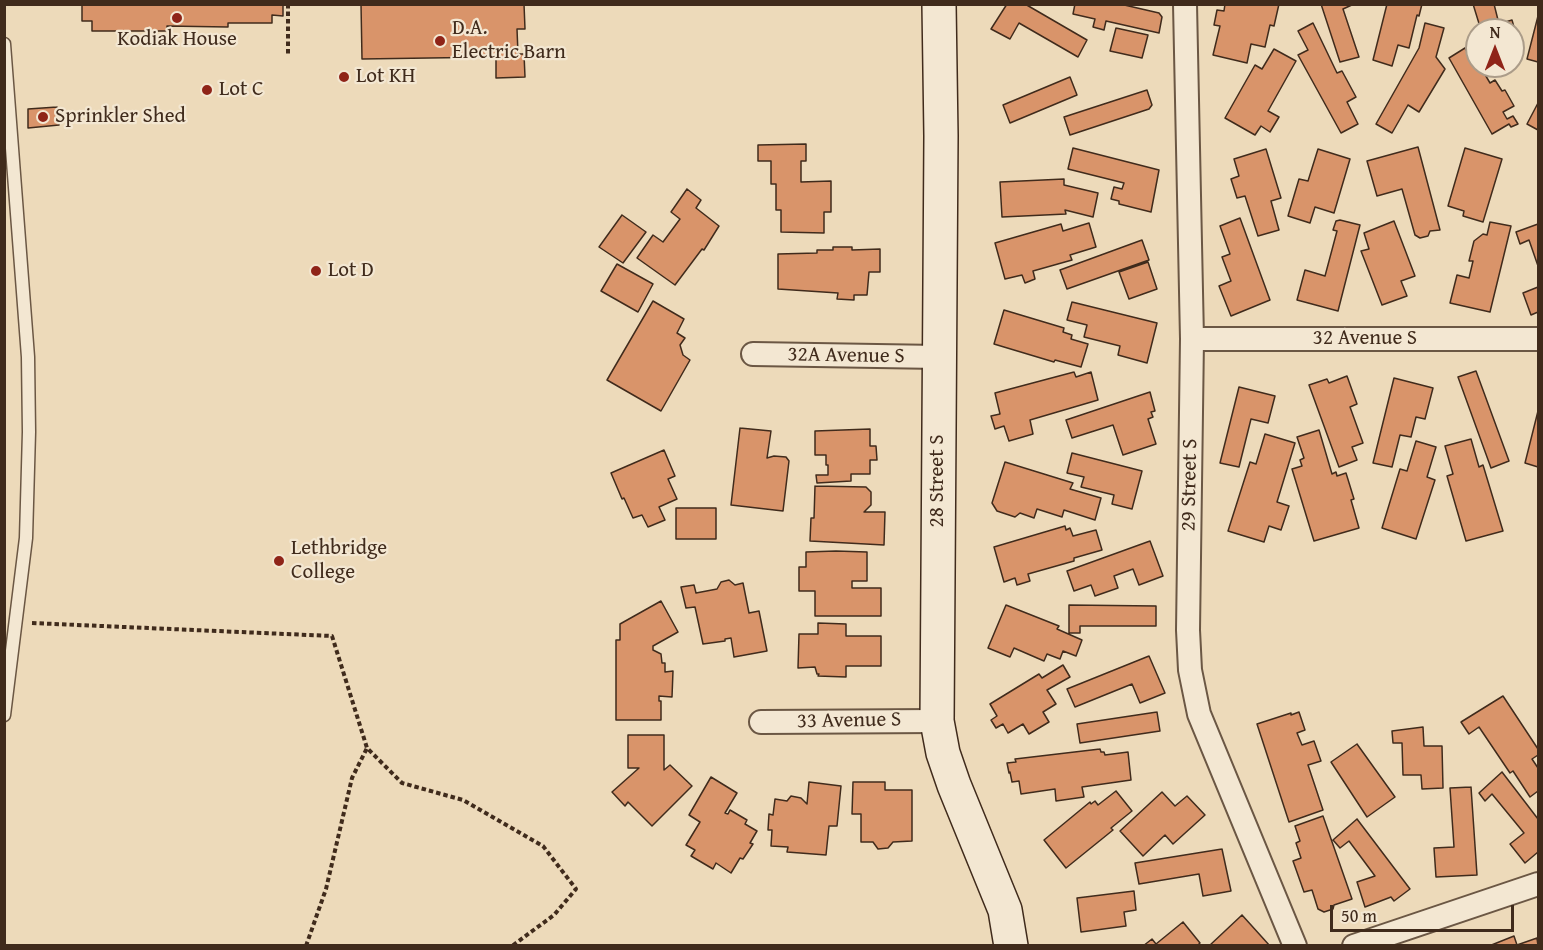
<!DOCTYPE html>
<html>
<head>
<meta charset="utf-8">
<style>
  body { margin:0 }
  #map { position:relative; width:1543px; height:950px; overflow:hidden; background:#eddaba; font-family:"Gentium Book Plus",serif }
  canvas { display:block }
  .frame { position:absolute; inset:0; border:6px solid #402b1c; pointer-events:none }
  .north { position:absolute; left:1465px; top:18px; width:60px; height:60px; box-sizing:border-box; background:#f3e7d2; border:2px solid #ab9c89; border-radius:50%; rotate:0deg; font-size:16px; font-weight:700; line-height:24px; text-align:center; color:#402b1c }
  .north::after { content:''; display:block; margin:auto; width:21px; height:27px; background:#8f2418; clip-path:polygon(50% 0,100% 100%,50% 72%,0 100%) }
  .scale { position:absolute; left:1330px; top:905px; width:184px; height:27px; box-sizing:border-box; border:3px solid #402b1c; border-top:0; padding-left:8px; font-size:18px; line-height:21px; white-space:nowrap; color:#402b1c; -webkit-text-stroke:4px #f3e7d2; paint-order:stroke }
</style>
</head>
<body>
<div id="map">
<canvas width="1543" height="950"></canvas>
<div class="frame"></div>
<div class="north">N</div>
<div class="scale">50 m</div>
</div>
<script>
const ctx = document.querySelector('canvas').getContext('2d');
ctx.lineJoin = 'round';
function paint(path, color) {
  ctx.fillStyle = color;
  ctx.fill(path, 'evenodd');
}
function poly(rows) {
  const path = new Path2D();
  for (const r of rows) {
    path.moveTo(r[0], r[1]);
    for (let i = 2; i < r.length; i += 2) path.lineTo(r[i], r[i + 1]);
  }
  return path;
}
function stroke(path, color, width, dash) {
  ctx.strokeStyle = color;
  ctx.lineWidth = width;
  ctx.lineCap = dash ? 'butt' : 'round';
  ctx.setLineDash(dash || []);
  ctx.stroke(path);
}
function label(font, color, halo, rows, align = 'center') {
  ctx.font = font + ' "Gentium Book Plus",serif';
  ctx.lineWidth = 4.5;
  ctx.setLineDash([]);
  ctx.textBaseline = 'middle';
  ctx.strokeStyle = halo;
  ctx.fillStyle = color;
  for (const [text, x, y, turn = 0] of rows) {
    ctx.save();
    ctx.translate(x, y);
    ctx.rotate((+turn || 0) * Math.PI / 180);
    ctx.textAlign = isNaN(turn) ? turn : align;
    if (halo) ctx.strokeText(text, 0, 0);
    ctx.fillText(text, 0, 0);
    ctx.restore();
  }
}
const building = poly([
  [82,4,283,4,283,16,272,15,272,23,228,23,228,27,167,26,167,31,92,31,92,21,82,21,82,4],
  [361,4,524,4,525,29,517,29,518,54,524,54,525,77,496,78,496,57,362,59,361,4],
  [1007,4,1025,4,1087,40,1078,57,1019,23,1010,39,991,29,1007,4],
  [1075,4,1120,4,1159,13,1162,17,1159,33,1106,21,1104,30,1093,27,1095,19,1073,14,1075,4],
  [1225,4,1279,4,1274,26,1270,25,1265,47,1251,44,1247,63,1213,55,1220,26,1214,25,1217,10,1224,11,1225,4],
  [1321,4,1354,4,1343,9,1359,57,1340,62,1321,4],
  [1387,4,1422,4,1419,16,1417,15,1409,48,1398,45,1392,66,1373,60,1387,4],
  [1473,4,1494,4,1499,24,1512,20,1519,45,1513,47,1513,30,1481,30,1473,4],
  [1538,16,1538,62,1527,59,1538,16],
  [1313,23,1337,73,1342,71,1356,97,1347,102,1358,124,1341,133,1298,55,1308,50,1298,31,1313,23],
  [1425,23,1444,28,1436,57,1445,69,1419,112,1408,105,1392,133,1376,124,1419,48,1425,23],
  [1116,28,1148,35,1142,58,1110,51,1116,28],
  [1465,48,1473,61,1477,59,1477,66,1480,66,1490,83,1495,80,1502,91,1505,90,1514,106,1503,112,1507,119,1513,116,1518,124,1511,127,1509,124,1492,134,1449,58,1465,48],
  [1274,49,1296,61,1268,111,1279,117,1270,132,1261,126,1255,135,1225,118,1255,65,1262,69,1274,49],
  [1492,66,1513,66,1494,72,1492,66],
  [1070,77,1077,95,1010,123,1003,105,1070,77],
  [1147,90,1152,105,1149,109,1070,135,1064,117,1147,90],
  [1538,103,1538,130,1527,124,1538,103],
  [57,107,59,125,28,128,28,109,57,107],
  [806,144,806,161,801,161,801,182,831,181,831,212,824,212,824,233,781,232,781,210,776,210,776,184,771,184,771,161,758,161,758,145,806,144],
  [1418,147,1440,230,1430,231,1428,236,1420,238,1415,235,1402,189,1377,196,1367,161,1418,147],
  [1073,148,1159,170,1151,212,1119,204,1119,201,1111,199,1114,187,1122,189,1124,183,1068,169,1073,148],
  [1465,148,1502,159,1483,222,1463,216,1464,211,1448,206,1465,148],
  [1266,149,1281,198,1271,201,1279,230,1258,236,1245,196,1237,198,1231,179,1239,176,1234,159,1266,149],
  [1318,149,1350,159,1334,213,1315,207,1310,223,1288,216,1299,179,1308,181,1318,149],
  [1064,179,1064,185,1098,193,1093,217,1065,210,1066,214,1002,217,1000,182,1064,179],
  [687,189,701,200,696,208,719,226,704,250,702,249,675,285,637,258,653,235,663,242,680,219,671,212,687,189],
  [622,215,646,232,623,263,599,247,622,215],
  [1240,218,1270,300,1231,316,1219,286,1231,281,1222,257,1230,254,1220,226,1240,218],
  [1340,220,1360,225,1338,311,1297,300,1305,270,1325,276,1337,231,1333,230,1336,221,1340,220],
  [1394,221,1415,276,1401,281,1407,296,1382,305,1361,251,1369,249,1364,233,1394,221],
  [1490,222,1511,226,1490,312,1450,303,1457,275,1469,278,1473,261,1469,261,1474,241,1483,234,1487,235,1490,222],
  [1089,223,1096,247,1070,255,1072,260,1033,271,1035,279,1025,283,1022,275,1005,279,995,243,1061,224,1063,231,1089,223],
  [1538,224,1538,266,1529,240,1520,244,1516,232,1538,224],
  [1142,240,1149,260,1067,289,1060,270,1142,240],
  [833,247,852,247,852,250,880,249,880,272,869,272,867,295,854,295,854,300,837,299,838,293,778,289,778,254,817,253,817,250,833,250,833,247],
  [1148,262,1157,289,1129,299,1119,272,1148,262],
  [617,264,653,284,638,312,601,291,617,264],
  [1538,287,1538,312,1531,315,1523,293,1538,287],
  [653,301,684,319,677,333,685,338,680,345,683,355,690,360,661,411,607,380,653,301],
  [1072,302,1157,323,1147,363,1118,355,1120,346,1084,337,1087,325,1067,320,1072,302],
  [1004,310,1064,328,1063,332,1072,335,1071,339,1088,344,1081,367,1055,360,1054,362,994,344,1004,310],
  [1476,371,1509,461,1491,468,1458,377,1476,371],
  [1074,372,1076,377,1091,372,1098,400,1030,420,1033,434,1009,441,1004,426,995,429,991,416,1000,414,995,393,1074,372],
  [1347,376,1357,404,1350,407,1363,443,1352,447,1357,460,1339,467,1309,385,1327,379,1329,383,1347,376],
  [1394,378,1433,388,1425,419,1416,417,1411,437,1400,435,1392,467,1373,463,1394,378],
  [1239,387,1275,396,1268,423,1251,419,1239,467,1220,463,1239,387],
  [1150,392,1155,411,1151,412,1153,417,1148,419,1156,444,1123,455,1113,425,1072,438,1066,420,1150,392],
  [1538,411,1538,467,1525,463,1538,411],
  [740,428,771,431,767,458,774,456,786,457,789,461,783,511,731,505,740,428],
  [870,429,870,446,876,446,877,460,870,460,870,474,851,474,851,481,817,483,816,475,828,475,828,465,826,465,826,455,815,455,815,431,870,429],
  [1319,430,1332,474,1336,472,1337,476,1346,473,1354,499,1351,500,1359,528,1314,541,1292,469,1302,466,1300,460,1304,458,1297,437,1319,430],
  [1265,434,1295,443,1277,502,1289,506,1281,530,1269,526,1264,542,1228,531,1250,462,1256,464,1265,434],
  [1471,439,1479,467,1483,465,1503,531,1466,541,1447,476,1453,474,1445,446,1471,439],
  [1416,441,1436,447,1427,477,1435,480,1416,539,1382,528,1400,469,1407,471,1416,441],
  [664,450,675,476,668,479,677,499,659,507,665,520,648,527,642,515,633,518,624,498,622,499,611,473,664,450],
  [1072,453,1142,471,1132,509,1112,504,1114,495,1081,487,1084,477,1067,473,1072,453],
  [1005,462,1073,483,1070,489,1101,498,1095,520,1064,510,1062,517,1037,509,1034,518,1020,513,1015,517,997,511,992,503,1005,462],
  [815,486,866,487,871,492,871,505,864,512,885,512,884,545,810,541,811,518,814,518,815,486],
  [676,508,716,508,716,539,676,539,676,508],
  [1065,526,1066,530,1070,528,1073,536,1096,530,1102,550,1074,558,1074,561,1028,574,1030,581,1017,585,1015,578,1004,582,994,547,1065,526],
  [1150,541,1163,576,1139,585,1133,569,1114,576,1118,588,1095,596,1091,585,1074,591,1067,571,1150,541],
  [836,551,867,552,867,581,852,581,852,588,881,588,881,616,815,616,815,591,799,591,799,567,806,567,806,552,836,551],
  [729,580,735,585,743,583,749,613,759,611,767,651,734,657,731,638,725,639,725,641,703,644,695,607,686,608,681,587,694,585,696,593,717,589,721,582,729,580],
  [661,601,678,632,653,646,653,650,661,654,662,663,665,663,665,672,673,671,672,697,659,696,659,701,661,701,661,720,616,720,616,640,620,640,620,624,661,601],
  [1006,605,1059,626,1057,629,1082,640,1076,656,1063,651,1060,659,1047,654,1044,661,1014,648,1010,657,988,648,1006,605],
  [1069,605,1156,606,1156,626,1080,626,1080,633,1069,633,1069,605],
  [818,623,846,624,846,636,881,636,881,666,846,666,846,677,818,676,819,674,817,674,815,667,798,668,799,634,818,634,818,623],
  [1149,656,1165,693,1140,703,1132,684,1075,707,1067,689,1149,656],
  [1063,665,1070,677,1047,690,1056,704,1043,712,1049,722,1029,734,1023,724,1008,733,1003,724,996,728,991,720,997,716,990,704,1039,674,1042,678,1063,665],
  [1503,696,1538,749,1538,755,1532,759,1538,768,1538,791,1530,797,1513,771,1510,773,1479,727,1469,734,1461,722,1503,696],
  [1157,712,1160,731,1080,743,1077,724,1157,712],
  [1299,712,1305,730,1297,733,1302,745,1314,741,1321,761,1308,765,1323,810,1289,822,1257,724,1291,713,1291,715,1299,712],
  [1423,727,1424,746,1442,746,1443,788,1422,789,1421,775,1403,775,1402,743,1393,743,1392,731,1423,727],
  [628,735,664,735,664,770,670,765,692,786,652,826,628,802,625,806,612,792,639,768,628,768,628,735],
  [1357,744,1395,797,1367,817,1331,762,1357,744],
  [1100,749,1101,752,1104,752,1105,755,1128,752,1131,780,1082,787,1084,797,1056,801,1055,789,1021,794,1019,781,1012,782,1010,772,1009,773,1007,763,1016,762,1015,759,1100,749],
  [1502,772,1538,819,1538,852,1525,863,1510,844,1524,833,1492,794,1485,801,1479,793,1502,772],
  [711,777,737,793,725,813,728,814,730,810,747,820,745,824,757,831,750,843,753,844,743,859,740,858,731,873,716,863,713,869,691,856,695,850,686,845,700,822,689,815,711,777],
  [809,782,841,786,837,826,829,826,826,855,787,852,788,847,771,846,772,830,768,830,769,814,773,815,775,799,787,801,791,796,801,798,807,804,809,782],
  [853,782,885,782,885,790,912,790,912,841,893,842,888,848,878,849,873,842,861,842,861,814,852,814,853,782],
  [1471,787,1477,875,1436,877,1434,848,1454,847,1450,788,1471,787],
  [1116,791,1132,811,1111,828,1113,830,1066,868,1044,840,1090,802,1091,804,1095,801,1098,805,1116,791],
  [1162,792,1175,806,1187,796,1205,815,1173,844,1165,835,1143,856,1120,831,1162,792],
  [1323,816,1352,899,1334,905,1333,909,1324,912,1318,909,1312,890,1304,892,1293,861,1301,858,1296,843,1300,841,1295,826,1323,816],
  [1357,819,1410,889,1394,901,1391,897,1365,907,1357,882,1375,876,1349,841,1340,848,1333,840,1357,819],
  [1222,849,1231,891,1203,896,1199,874,1139,884,1135,863,1222,849],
  [1134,891,1136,910,1124,912,1126,926,1081,932,1077,898,1134,891],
  [1242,915,1270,946,1209,946,1242,915],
  [1183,922,1200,943,1197,946,1143,946,1152,939,1156,944,1183,922],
  [1514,936,1517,945,1537,938,1538,946,1489,946,1514,936]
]);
const path = poly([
  [288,4,288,55],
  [32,623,332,636,367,748,402,783,463,800,543,846,576,889,554,915,512,946],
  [306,946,326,889,352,778,367,748]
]);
const lane = poly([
  [4,44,28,357,29,432,26,538,4,715]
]);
const street = poly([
  [1185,4,1192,339,1188,630,1190,670,1199,714,1295,946],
  [1192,339,1538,339],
  [753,354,939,357],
  [761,722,937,721],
  [1354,946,1538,884]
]);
const secondary = poly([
  [939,4,941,136,937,721,943,753,954,785,1005,910,1011,946]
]);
const markers = [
  [177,18,6,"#8f2418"],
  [440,41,6,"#8f2418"],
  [344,77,6,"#8f2418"],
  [207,90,6,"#8f2418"],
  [43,117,6,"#8f2418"],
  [316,271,6,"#8f2418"],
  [279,561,6,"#8f2418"]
];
const poiNames = [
  ["D.A.",452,29],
  ["Electric Barn",452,53],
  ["Kodiak House",177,40,"center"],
  ["Lot KH",356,77],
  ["Lot C",219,90],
  ["Sprinkler Shed",55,117],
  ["Lot D",328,271],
  ["Lethbridge",291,549],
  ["College",291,573]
];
const streetNames = [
  ["32 Avenue S",1365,339],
  ["32A Avenue S",846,356,1],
  ["28 Street S",938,481,-90],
  ["29 Street S",1190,485,-89],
  ["33 Avenue S",849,721,-1]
];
paint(building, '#d9946a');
stroke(building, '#402b1c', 1.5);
stroke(lane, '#6b5744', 15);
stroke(street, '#6b5744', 26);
stroke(secondary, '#402b1c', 36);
stroke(path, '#402b1c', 4, [4.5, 3]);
stroke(lane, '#f3e7d2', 12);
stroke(street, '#f3e7d2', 22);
stroke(secondary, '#f3e7d2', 33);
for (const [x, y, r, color] of markers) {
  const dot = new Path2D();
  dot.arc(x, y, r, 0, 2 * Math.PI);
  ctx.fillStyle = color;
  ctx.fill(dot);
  stroke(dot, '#f3e7d2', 2);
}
label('21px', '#402b1c', '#f3e7d2', poiNames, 'left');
label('21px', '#402b1c', '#f3e7d2', streetNames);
</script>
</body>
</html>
